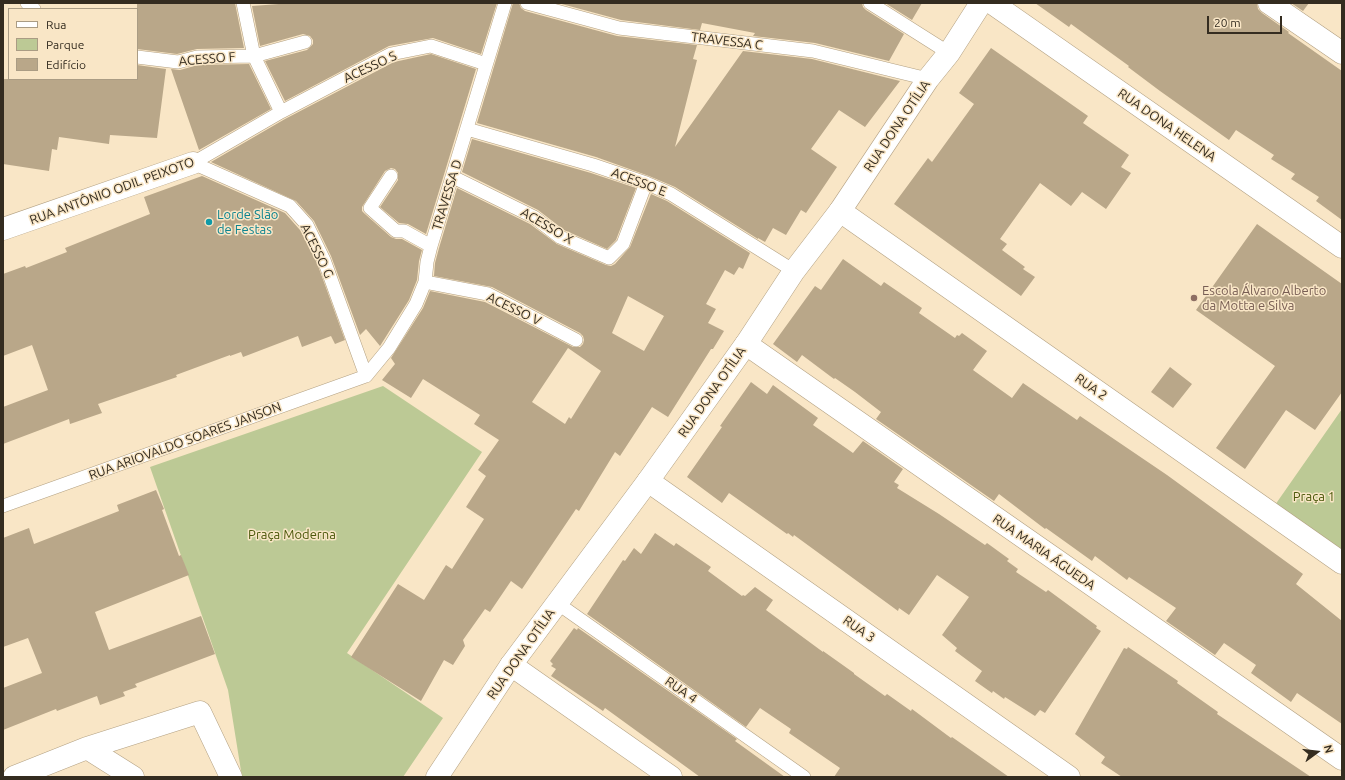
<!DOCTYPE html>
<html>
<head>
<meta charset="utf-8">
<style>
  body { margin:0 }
  #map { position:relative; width:1345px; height:780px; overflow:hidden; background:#f9e6c6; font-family:Ubuntu,sans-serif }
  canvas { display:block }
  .frame { position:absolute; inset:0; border:4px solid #342c20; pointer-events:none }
  .legend { position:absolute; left:8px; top:8px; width:130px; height:72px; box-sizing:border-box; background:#f9e6c6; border:1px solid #aa9c84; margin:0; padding:5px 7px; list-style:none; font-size:12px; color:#342c20 }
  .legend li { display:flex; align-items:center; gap:8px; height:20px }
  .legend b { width:20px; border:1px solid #aa9c84 }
  .north { position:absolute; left:1297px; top:732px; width:40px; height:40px; -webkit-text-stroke:3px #f9e6c6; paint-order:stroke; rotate:75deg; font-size:11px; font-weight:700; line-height:16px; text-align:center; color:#342c20 }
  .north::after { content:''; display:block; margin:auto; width:14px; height:18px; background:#342c20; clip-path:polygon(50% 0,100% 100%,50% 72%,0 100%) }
  .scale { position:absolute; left:1207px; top:16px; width:75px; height:18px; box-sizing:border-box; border:2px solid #342c20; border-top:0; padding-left:5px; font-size:12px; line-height:14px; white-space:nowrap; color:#342c20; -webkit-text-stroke:3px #f9e6c6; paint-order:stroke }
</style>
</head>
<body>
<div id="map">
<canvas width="1345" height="780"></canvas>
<div class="frame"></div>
<ul class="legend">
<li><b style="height:5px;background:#fff"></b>Rua</li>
<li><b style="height:11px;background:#bcc995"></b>Parque</li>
<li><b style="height:11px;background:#b9a789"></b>Edifício</li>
</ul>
<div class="north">N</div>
<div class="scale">20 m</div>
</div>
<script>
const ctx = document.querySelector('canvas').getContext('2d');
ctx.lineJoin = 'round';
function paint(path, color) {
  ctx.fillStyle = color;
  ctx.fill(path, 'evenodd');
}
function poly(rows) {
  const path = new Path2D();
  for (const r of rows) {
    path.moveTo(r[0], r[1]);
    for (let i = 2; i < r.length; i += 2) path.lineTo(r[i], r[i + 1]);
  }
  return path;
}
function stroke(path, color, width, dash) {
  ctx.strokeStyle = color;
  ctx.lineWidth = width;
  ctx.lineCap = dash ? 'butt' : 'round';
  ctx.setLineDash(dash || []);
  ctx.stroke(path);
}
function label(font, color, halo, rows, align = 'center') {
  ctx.font = font + ' Ubuntu,sans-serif';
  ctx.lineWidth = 3;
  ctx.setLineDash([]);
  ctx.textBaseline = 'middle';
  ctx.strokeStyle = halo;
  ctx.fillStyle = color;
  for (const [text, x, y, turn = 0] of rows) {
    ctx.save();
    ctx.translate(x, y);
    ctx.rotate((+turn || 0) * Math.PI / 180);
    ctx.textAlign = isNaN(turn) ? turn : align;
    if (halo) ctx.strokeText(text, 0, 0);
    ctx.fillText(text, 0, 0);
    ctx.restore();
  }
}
const green = poly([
  [383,386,482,452,347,653,443,718,403,777,242,777,228,690,150,467],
  [1342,409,1342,552,1275,505]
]);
const building = poly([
  [137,3,235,3,244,48,197,49,177,54,137,49],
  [292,3,497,3,481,54,433,38,389,46,285,101,265,61,307,50,313,44,313,40,310,36,303,34,260,46,252,6],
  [513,3,519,3,521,8,525,11,617,36,697,45,693,59,697,60,675,147,743,51,812,59,900,81,865,127,839,110,811,149,837,167,806,213,801,210,786,235,773,228,765,242,758,238,758,239,675,187,649,176,596,157,477,123],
  [558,3,862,3,863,7,866,10,904,34,889,61,815,43,753,36,755,33,702,23,700,30,621,20],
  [885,3,922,3,912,20],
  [1035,3,1257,3,1258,9,1262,13,1289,32,1288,33,1342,71,1342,220,1316,201,1319,197,1291,179,1295,174,1271,159,1274,155,1236,130,1229,140,1160,91,1128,67,1129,66,1071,24,1069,27],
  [1291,3,1309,3,1303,11],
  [991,48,1088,116,1083,123,1129,155,1121,167,1131,173,1106,209,1082,192,1071,206,1040,183,1000,239,1007,244,1002,250,1025,267,1023,269,1035,277,1021,296,894,204,928,158,932,162,974,104,959,93],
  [431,54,476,69,426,234,408,224,399,223,380,207,398,180,398,173,395,169,391,168,385,171,362,207,362,211,365,214,391,237,396,239,402,239,422,250,419,261,417,280,409,300,380,346,366,329,360,335,331,256,314,221,296,201,211,162,285,119,394,62],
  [249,64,271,109,199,150,171,69,180,70,198,65],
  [137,65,166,69,157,138,110,135,109,144,59,137,57,150,52,149,49,171,3,164,3,79,137,79],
  [472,139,591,173,636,188,616,240,607,249,564,230,538,210,462,172],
  [202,176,285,213,300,230,317,263,345,340,335,344,331,336,302,347,298,336,243,357,241,352,230,356,230,355,176,375,177,377,98,404,102,413,70,424,69,419,3,444,3,407,48,390,32,345,3,356,3,274,25,266,26,268,67,252,65,248,150,214,144,197],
  [457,188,530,224,557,244,606,265,611,266,615,264,630,247,651,194,667,201,750,253,743,269,739,267,734,275,725,270,706,304,716,309,708,323,724,331,713,349,711,349,668,417,652,407,620,456,615,452,579,511,576,509,522,589,511,581,490,612,485,609,463,640,465,646,453,665,444,660,421,701,351,657,398,584,424,600,446,565,452,569,484,519,466,507,486,476,478,470,499,440,474,424,480,415,423,379,411,398,382,380,395,364,391,358,423,308,430,291,485,302,573,347,580,347,583,344,584,340,583,336,580,333,492,287,434,276,435,263,439,248],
  [628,296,664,316,644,351,612,333],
  [568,348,601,371,571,419,569,417,565,424,532,402],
  [1257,224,1342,284,1342,392,1315,430,1286,410,1245,469,1216,448,1275,366,1196,310],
  [843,259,881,286,884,282,922,308,919,313,955,338,957,335,959,336,962,333,987,351,973,370,1012,398,1023,383,1077,420,1080,416,1167,475,1303,574,1296,584,1342,621,1342,724,1297,693,1291,702,1251,673,1256,665,1224,643,1215,655,1166,621,1176,608,1129,577,1127,580,1095,556,1092,561,1046,528,1045,529,999,494,994,501,876,419,881,412,855,392,835,378,834,379,802,355,797,362,773,344,815,286,821,290],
  [1170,367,1192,384,1173,408,1151,392],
  [751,382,767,394,773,385,818,418,813,425,853,453,863,441,903,469,894,482,899,485,897,488,939,514,985,545,987,543,1009,559,1007,561,1018,569,1016,572,1046,592,1048,590,1097,626,1096,628,1101,631,1045,713,1040,710,1035,716,1005,697,1004,699,993,691,992,693,975,681,982,671,955,651,957,648,942,635,969,597,937,575,909,615,899,608,898,611,794,535,793,537,788,533,787,534,729,493,722,503,687,477,722,427,720,426],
  [156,490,164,509,162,510,179,556,181,555,189,575,95,612,109,650,201,616,215,654,135,684,137,687,123,692,125,696,100,705,97,696,57,711,56,709,3,730,3,688,42,673,28,638,3,647,3,538,29,528,34,544,119,511,117,505],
  [655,533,674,546,676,543,711,567,708,571,742,596,743,595,745,596,755,587,773,600,766,610,823,652,823,651,854,673,854,674,885,696,887,694,911,711,912,709,951,738,952,737,1009,777,834,777,840,768,789,733,791,729,760,708,746,727,587,614,623,560,625,561,634,548,641,554],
  [574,628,577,630,578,628,737,739,735,741,785,777,700,777,605,708,603,711,551,676,556,669,551,666,553,664,550,661],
  [1128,647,1178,681,1177,683,1218,712,1217,714,1311,777,1122,777,1101,763,1105,757,1075,734,1124,648,1127,649]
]);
const service = poly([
  [27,3,34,9],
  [243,3,254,56,281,112],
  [527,3,619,28,813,51,928,79],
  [870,3,949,53],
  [137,57,178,62,197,57,254,56,305,42],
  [467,129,593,165,646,183,671,194,794,271],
  [193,163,281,112,391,54,431,46,486,64],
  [193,163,290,206,307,225,324,260,366,376],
  [391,176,370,208,396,231,404,231,431,246],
  [453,177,534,217,560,237,609,258,623,244,646,183],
  [425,282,488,294,576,340],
  [366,376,389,348,416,304,425,282,427,262,431,246,505,3],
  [3,506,366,376],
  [557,603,804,777]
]);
const minor = poly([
  [992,3,1342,247],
  [1269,3,1342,53],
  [840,211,1342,563],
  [3,229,193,163],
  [746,344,1342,759],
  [648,481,1069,777],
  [511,665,671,777],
  [87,748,133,777],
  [14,777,87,748,200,712,231,777]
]);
const tertiary = poly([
  [437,777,511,665,648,481,746,344,794,271,840,211,928,79,949,53,981,3]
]);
const markers = [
  [209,222,4,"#0f9aa8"],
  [1194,298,4,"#8d6e63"]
];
const streetNames = [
  ["TRAVESSA C",727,41,7],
  ["ACESSO F",207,59,-5],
  ["ACESSO S",370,67,-25],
  ["RUA DONA HELENA",1167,125,35],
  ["RUA DONA OTÍLIA",897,126,-56],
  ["ACESSO E",639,182,21],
  ["RUA ANTÔNIO ODIL PEIXOTO",112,191,-20],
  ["TRAVESSA D",447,195,-73],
  ["ACESSO X",547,226,31],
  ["ACESSO G",317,251,64],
  ["ACESSO V",514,309,26],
  ["RUA 2",1091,387,35],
  ["RUA DONA OTÍLIA",712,392,-55],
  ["RUA ARIOVALDO SOARES JANSON",185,441,-20],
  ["RUA MARIA ÁGUEDA",1044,552,35],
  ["RUA 3",859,629,35],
  ["RUA DONA OTÍLIA",521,654,-55],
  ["RUA 4",681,690,35]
];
const cultureNames = [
  ["Lorde Slão",217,215],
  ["de Festas",217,230]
];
const educationNames = [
  ["Escola Álvaro Alberto",1202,291],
  ["da Motta e Silva",1202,306]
];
const parkNames = [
  ["Praça 1",1314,497],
  ["Praça Moderna",292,535]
];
paint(green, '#bcc995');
paint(building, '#b9a789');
stroke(service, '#b3a183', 14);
stroke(minor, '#b3a183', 23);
stroke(tertiary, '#b3a183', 23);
stroke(service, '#fff', 13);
stroke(minor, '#fff', 22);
stroke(tertiary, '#fff', 22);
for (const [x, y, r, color] of markers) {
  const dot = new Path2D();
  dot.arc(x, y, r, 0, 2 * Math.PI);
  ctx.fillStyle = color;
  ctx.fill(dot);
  stroke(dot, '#f9e6c6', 1.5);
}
label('13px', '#342c20', '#f9e6c6', streetNames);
label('13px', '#0d838f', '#f9e6c6', cultureNames, 'left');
label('13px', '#785e54', '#f9e6c6', educationNames, 'left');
label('13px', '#4b580b', '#f9e6c6', parkNames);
</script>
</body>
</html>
